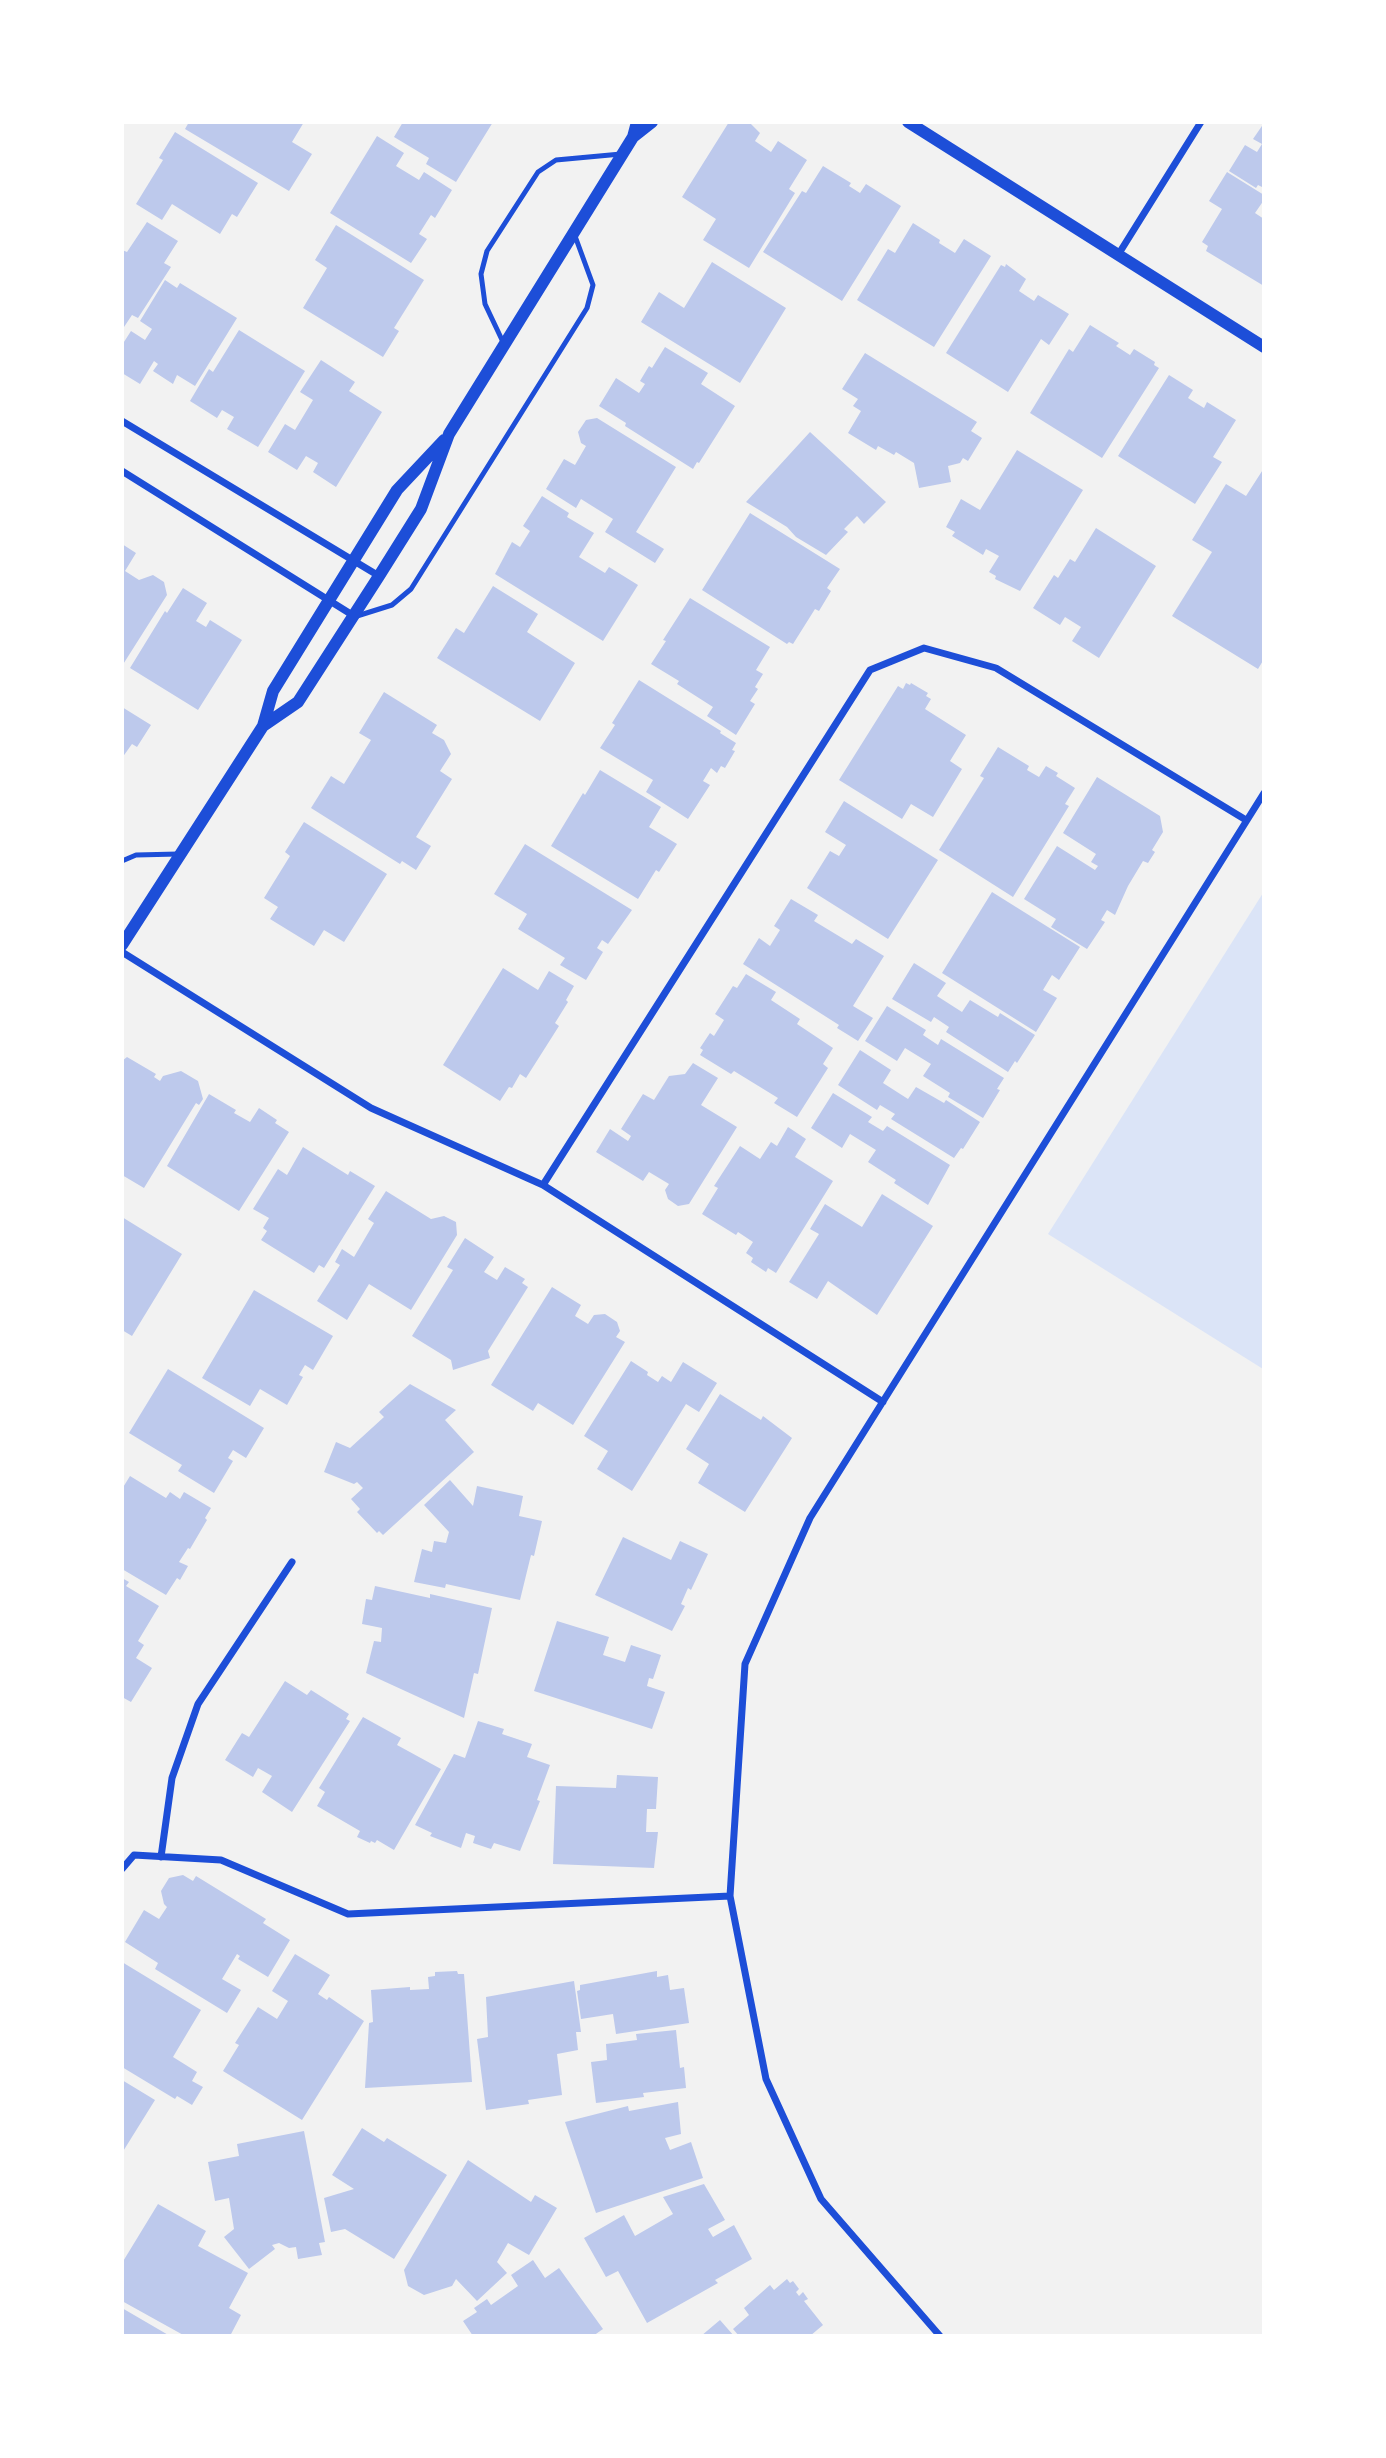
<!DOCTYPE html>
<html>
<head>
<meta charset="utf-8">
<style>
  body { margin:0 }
  #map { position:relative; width:1386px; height:2458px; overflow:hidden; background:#f2f2f2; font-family:Karla,sans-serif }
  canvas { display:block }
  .frame { position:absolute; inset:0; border:124px solid #fff; pointer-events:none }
</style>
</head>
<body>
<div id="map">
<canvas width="1386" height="2458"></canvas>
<div class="frame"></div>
</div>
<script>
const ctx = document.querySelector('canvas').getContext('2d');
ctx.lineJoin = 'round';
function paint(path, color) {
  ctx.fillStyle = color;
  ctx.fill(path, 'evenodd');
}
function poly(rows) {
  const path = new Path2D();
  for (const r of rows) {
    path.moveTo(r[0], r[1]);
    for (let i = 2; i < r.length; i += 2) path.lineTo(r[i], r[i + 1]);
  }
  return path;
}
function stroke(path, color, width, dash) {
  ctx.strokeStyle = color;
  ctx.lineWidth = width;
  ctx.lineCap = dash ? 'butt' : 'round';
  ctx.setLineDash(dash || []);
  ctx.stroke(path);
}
const green = poly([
  [1263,893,1263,1369,1048,1234]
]);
const building = poly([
  [189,122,304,122,292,142,312,154,289,191,185,129],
  [403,122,493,122,456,182,426,164,429,158,394,137],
  [729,122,749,122,760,133,755,141,771,152,778,141,807,160,789,189,795,193,749,268,703,240,716,219,682,197],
  [1264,123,1264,188,1258,185,1256,188,1229,171,1245,145,1257,152,1262,144,1253,139],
  [175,132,258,183,237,217,232,214,220,234,172,204,162,220,136,204,163,160,159,158],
  [377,136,404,153,396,166,419,180,424,172,452,190,435,218,431,215,419,234,427,239,411,263,330,213],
  [823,166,851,183,849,186,860,193,866,184,901,206,842,301,763,252,802,191,806,193],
  [1227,172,1264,195,1264,200,1255,213,1264,219,1264,286,1206,251,1208,246,1202,242,1222,209,1209,201],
  [147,222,178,241,164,263,171,267,138,318,132,315,122,330,122,250,127,252],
  [913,223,940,240,939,243,955,253,964,239,991,256,934,347,857,300,888,249,895,253],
  [336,225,424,280,394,328,399,331,383,357,303,308,327,268,315,260],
  [712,262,786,308,740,383,641,322,659,292,684,308],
  [1006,264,1026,279,1019,291,1034,301,1038,295,1069,314,1049,345,1041,339,1008,392,946,353,1001,265,1005,267],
  [165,280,177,288,180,283,237,318,195,386,177,375,173,384,153,371,158,364,154,361,140,384,122,373,122,345,131,331,145,340,152,329,140,321],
  [1090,325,1119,343,1116,346,1130,355,1134,349,1155,362,1154,365,1159,368,1102,458,1030,413,1069,349,1073,352],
  [239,330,305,371,258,447,227,429,234,417,222,410,217,418,190,401,209,369,213,372],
  [665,347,708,373,701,384,735,406,699,463,697,462,693,469,625,426,626,423,599,406,616,378,639,393,645,384,640,381,649,366,652,368],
  [865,353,977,422,971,431,982,438,968,461,963,458,960,463,948,466,951,482,919,488,914,463,896,452,894,455,878,446,876,450,848,433,861,411,853,406,858,399,842,389],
  [321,360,355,382,349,391,382,412,336,487,313,472,318,463,306,456,297,470,268,452,285,424,295,430,313,400,300,392],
  [1169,375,1193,390,1188,398,1204,408,1207,402,1236,420,1213,457,1222,462,1195,504,1118,456],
  [597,418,676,467,636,532,664,549,655,563,605,532,613,519,581,499,576,508,546,489,564,459,575,465,586,446,581,443,578,432,586,420],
  [810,432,886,502,864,524,857,516,844,529,848,532,826,555,796,537,787,527,746,502],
  [1017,450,1083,490,1020,591,995,579,996,576,989,572,999,556,986,549,983,555,952,536,955,532,946,527,961,499,980,510],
  [1264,468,1264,659,1258,669,1172,616,1212,552,1192,540,1226,484,1246,496],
  [542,496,569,513,567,517,594,533,579,557,605,573,609,567,638,585,603,641,495,574,512,542,520,547,530,531,523,526],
  [750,513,840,569,827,588,831,591,819,611,815,609,793,644,789,642,787,644,702,590],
  [1096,528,1156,566,1099,658,1072,641,1081,627,1065,617,1060,625,1033,608,1054,575,1058,578,1070,559,1075,562],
  [122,544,136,553,125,571,139,580,153,575,164,582,167,595,122,666],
  [493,586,538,614,527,632,575,663,540,721,437,658,456,628,464,633],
  [183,588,207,603,196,621,206,627,210,620,242,640,198,710,130,668,165,611,167,613],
  [690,598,770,647,756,670,763,674,755,687,758,689,750,701,755,704,736,735,707,716,713,707,677,684,679,681,651,664,666,641,663,640],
  [639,680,721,731,720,733,736,743,732,750,735,751,725,768,721,766,717,773,711,768,703,781,710,785,688,819,646,792,653,780,600,748,615,725,612,723],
  [906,683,910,685,911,683,928,693,926,696,931,699,925,709,966,735,950,761,962,769,933,817,911,804,902,819,839,780,898,686,903,689],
  [384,692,437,725,432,733,444,740,451,754,440,771,452,779,416,837,431,846,416,870,402,861,400,864,311,808,331,776,344,784,371,740,359,733],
  [122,707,151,725,137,747,132,744,122,758],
  [998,747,1029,766,1027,770,1039,777,1046,766,1058,773,1056,776,1075,788,1065,804,1069,806,1013,897,939,850,984,778,980,776],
  [600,770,661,807,649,827,677,844,659,872,656,870,638,899,551,846,583,793,585,795],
  [1097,777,1160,816,1163,832,1152,850,1155,852,1148,863,1143,861,1128,886,1115,915,1107,910,1101,920,1105,922,1087,949,1051,927,1056,919,1024,899,1057,846,1095,870,1098,866,1091,862,1096,854,1063,833],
  [844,801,938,860,888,939,807,888,830,851,839,856,846,845,825,832],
  [304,822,387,874,344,942,324,930,314,946,270,919,278,907,264,898,290,856,285,852],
  [525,844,632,910,608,944,602,940,597,948,603,952,586,980,560,965,565,958,518,929,527,914,494,894],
  [992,892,1080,947,1059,980,1052,975,1043,990,1057,998,1036,1032,942,973],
  [791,899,818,915,814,921,852,944,856,939,884,956,853,1006,873,1018,858,1041,837,1028,839,1025,743,964,759,938,770,946,780,930,774,926],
  [914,963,946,983,937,996,962,1012,970,1000,998,1017,1000,1013,1035,1035,1017,1063,1015,1061,1008,1072,946,1032,949,1027,934,1017,931,1022,892,999],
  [503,968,538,990,549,971,574,986,566,1000,568,1002,555,1023,559,1026,526,1078,520,1074,512,1088,509,1087,500,1101,443,1065],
  [746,974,776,992,771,1000,800,1019,797,1024,833,1048,823,1064,828,1068,797,1117,774,1103,778,1098,734,1071,731,1074,700,1055,703,1050,700,1048,710,1033,714,1036,724,1020,715,1014,733,986,737,988],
  [887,1006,926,1030,923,1035,938,1045,941,1039,1004,1078,997,1089,1000,1090,983,1118,948,1097,950,1093,923,1076,931,1064,905,1048,897,1061,865,1041],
  [860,1050,891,1070,883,1083,908,1099,916,1087,944,1103,946,1100,980,1122,963,1149,961,1148,954,1158,891,1119,895,1114,880,1105,877,1110,838,1085],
  [127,1057,156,1074,154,1077,160,1081,163,1076,181,1071,198,1081,203,1099,199,1105,196,1103,144,1188,122,1175,122,1061],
  [693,1063,718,1078,701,1105,737,1127,689,1204,678,1206,668,1199,665,1190,669,1184,649,1172,643,1181,596,1152,610,1129,628,1141,631,1136,621,1129,643,1094,654,1100,669,1076,685,1074],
  [833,1093,872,1117,868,1122,883,1131,887,1126,950,1165,928,1205,894,1183,896,1180,868,1162,876,1150,850,1134,842,1148,811,1128],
  [209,1094,236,1110,234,1113,250,1122,259,1108,277,1120,275,1123,289,1132,239,1211,167,1166],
  [788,1127,806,1139,795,1157,833,1181,776,1273,768,1268,766,1272,751,1262,753,1258,746,1253,753,1242,738,1232,736,1235,702,1214,718,1188,714,1186,740,1146,760,1159,771,1142,777,1146],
  [303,1147,348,1175,350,1171,375,1186,324,1268,319,1265,314,1273,261,1240,267,1231,263,1228,269,1218,253,1209,278,1169,287,1175],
  [386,1191,431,1219,444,1216,456,1222,457,1235,411,1310,369,1284,347,1320,317,1301,340,1265,335,1262,342,1249,354,1257,374,1223,368,1219],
  [882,1194,933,1226,877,1315,828,1281,817,1299,789,1282,819,1234,810,1229,825,1204,862,1227],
  [122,1217,182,1254,132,1336,122,1330],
  [465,1238,494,1257,484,1272,497,1280,505,1267,525,1279,522,1283,528,1287,488,1351,490,1358,453,1370,451,1360,412,1336,453,1270,447,1267],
  [552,1287,581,1305,575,1316,588,1324,594,1315,605,1314,617,1322,620,1331,616,1337,625,1342,573,1425,538,1403,533,1411,491,1385],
  [254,1290,333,1336,313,1370,305,1365,299,1375,303,1377,287,1405,260,1389,250,1406,202,1378],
  [631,1361,648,1372,647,1375,658,1382,662,1376,671,1382,683,1362,717,1383,699,1412,686,1404,632,1491,597,1469,608,1451,584,1436],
  [168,1369,264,1428,246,1458,233,1450,228,1458,233,1461,214,1493,178,1471,182,1465,129,1433],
  [410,1384,456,1410,445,1420,474,1452,383,1535,379,1531,377,1533,357,1512,360,1509,351,1499,363,1488,357,1482,354,1484,324,1472,336,1442,350,1448,384,1417,379,1412],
  [720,1394,761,1420,763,1416,792,1438,745,1512,698,1483,709,1464,686,1449],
  [130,1476,166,1498,170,1492,180,1499,184,1492,211,1508,205,1518,207,1520,190,1549,188,1548,179,1562,188,1566,180,1580,177,1578,166,1595,122,1569,122,1489],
  [450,1480,473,1506,477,1486,523,1496,519,1516,542,1521,534,1556,531,1555,520,1600,446,1584,445,1588,414,1582,422,1549,432,1552,434,1541,446,1543,449,1532,424,1505],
  [623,1537,671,1560,680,1541,708,1554,691,1590,688,1588,681,1604,685,1606,672,1631,595,1595],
  [122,1578,129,1582,126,1586,159,1606,138,1641,144,1645,136,1658,152,1668,131,1702,122,1697],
  [375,1586,430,1598,430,1594,492,1608,478,1674,474,1673,464,1718,366,1673,374,1641,381,1642,382,1628,362,1624,366,1599,372,1600],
  [557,1621,609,1637,603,1655,625,1662,631,1645,661,1655,653,1679,649,1678,647,1686,665,1692,652,1729,534,1691],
  [285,1681,307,1695,311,1690,349,1714,346,1719,350,1721,292,1812,262,1792,272,1776,258,1768,253,1777,225,1760,242,1733,249,1737],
  [363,1717,401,1738,397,1745,441,1769,394,1850,377,1840,375,1843,371,1841,370,1843,357,1837,360,1831,317,1806,325,1792,319,1788],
  [478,1721,504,1729,502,1734,532,1744,527,1757,550,1765,537,1800,540,1801,520,1851,494,1843,491,1849,473,1843,475,1836,466,1833,461,1848,430,1836,432,1833,415,1825,454,1754,465,1758],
  [617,1775,658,1777,656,1809,647,1809,646,1832,658,1832,654,1868,553,1864,556,1786,616,1788],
  [183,1875,193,1881,196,1876,266,1919,263,1923,290,1940,268,1977,238,1959,240,1956,237,1954,222,1979,241,1990,227,2013,155,1969,158,1963,125,1942,144,1910,159,1919,167,1907,164,1904,161,1891,169,1878],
  [295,1954,330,1975,318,1994,327,2000,329,1997,364,2021,302,2120,223,2071,239,2045,235,2043,258,2007,277,2019,288,2001,272,1991],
  [122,1962,201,2010,173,2057,197,2072,192,2081,203,2087,192,2105,177,2096,175,2099,122,2067],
  [457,1971,458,1974,464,1974,472,2082,365,2088,369,2023,373,2022,371,1990,410,1987,410,1990,429,1989,428,1977,435,1976,435,1972],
  [657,1971,657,1977,668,1975,670,1990,684,1988,689,2023,616,2034,613,2014,581,2019,577,1991,580,1990,580,1985],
  [574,1981,581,2032,576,2032,578,2050,557,2054,562,2095,528,2100,529,2104,486,2110,477,2039,488,2037,486,1997],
  [676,2030,680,2068,684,2067,686,2088,643,2093,644,2097,596,2103,591,2062,607,2060,606,2044,637,2040,636,2034],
  [122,2080,155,2100,122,2153],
  [678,2102,681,2134,665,2138,670,2150,691,2142,703,2178,596,2213,565,2122,628,2106,629,2111],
  [362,2128,384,2142,387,2138,447,2175,394,2259,345,2229,331,2232,324,2198,354,2189,332,2175],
  [304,2131,325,2242,319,2243,322,2255,298,2259,296,2247,289,2248,279,2243,272,2245,275,2249,249,2269,224,2237,234,2229,229,2198,215,2201,208,2162,239,2156,237,2144],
  [468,2160,531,2202,535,2195,557,2208,529,2255,508,2243,497,2262,507,2273,477,2301,456,2279,452,2286,424,2295,408,2286,404,2270],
  [704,2184,725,2220,708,2229,713,2237,734,2225,752,2259,715,2280,718,2283,647,2323,618,2271,606,2277,584,2238,624,2215,635,2236,673,2214,663,2197],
  [158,2204,206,2231,198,2246,248,2273,229,2308,241,2315,230,2336,185,2336,122,2301,122,2263],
  [533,2260,545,2278,559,2268,603,2329,593,2336,473,2336,463,2321,477,2312,474,2308,487,2299,491,2305,518,2286,511,2275],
  [787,2279,790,2283,793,2281,799,2289,796,2292,799,2296,803,2292,808,2299,804,2301,823,2325,810,2336,739,2336,733,2329,749,2315,744,2308,770,2285,774,2290],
  [122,2308,170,2336,122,2336],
  [720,2320,734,2336,701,2336]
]);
const service = poly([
  [503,342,485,304,481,274,487,251,538,172,556,160,621,154],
  [357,616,392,605,411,589,587,308,593,285,575,236],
  [122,861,136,855,178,854]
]);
const minor = poly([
  [1118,255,1201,122],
  [122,421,379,576],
  [122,471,354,616],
  [122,952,371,1108,543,1185,883,1402],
  [543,1185,870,670,924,648,996,668,1246,820],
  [161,1857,172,1778,198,1704,292,1562],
  [122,1869,134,1855,221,1860,348,1914,730,1896],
  [940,2336,821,2199,766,2079,730,1896,745,1664,810,1518,1264,793]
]);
const tertiary = poly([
  [908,122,1264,347],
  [633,137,652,122],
  [263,726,298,702,379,576,421,509,449,434,633,137,637,122],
  [122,945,263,726,273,691,397,490,444,440]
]);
paint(green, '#dbe4f7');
paint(building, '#bdc9ec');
stroke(service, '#1d4ed8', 5);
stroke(minor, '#1d4ed8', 7);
stroke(tertiary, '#1d4ed8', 12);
</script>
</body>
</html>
